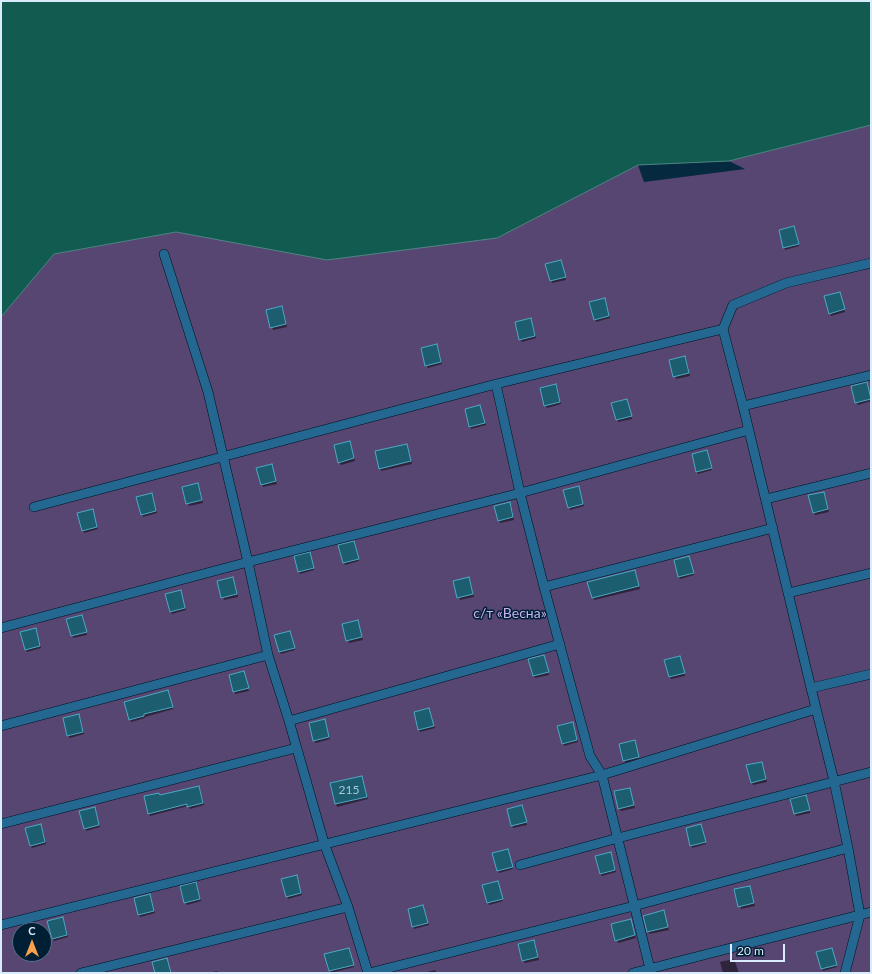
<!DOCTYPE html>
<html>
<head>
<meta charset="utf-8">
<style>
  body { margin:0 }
  #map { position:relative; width:872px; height:974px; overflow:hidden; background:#05293f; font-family:Lato,sans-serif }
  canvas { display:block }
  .frame { position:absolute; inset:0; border:2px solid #d9ecfb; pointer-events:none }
  .north { position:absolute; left:12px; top:922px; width:40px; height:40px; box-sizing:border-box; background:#001f35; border:1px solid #577184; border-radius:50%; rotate:0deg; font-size:11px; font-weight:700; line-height:16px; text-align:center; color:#d9ecfb }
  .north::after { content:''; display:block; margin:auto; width:14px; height:18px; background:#f9a04d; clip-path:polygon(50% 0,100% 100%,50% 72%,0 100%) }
  .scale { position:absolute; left:730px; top:944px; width:55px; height:18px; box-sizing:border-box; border:2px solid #d9ecfb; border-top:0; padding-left:5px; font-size:12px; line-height:14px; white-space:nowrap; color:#d9ecfb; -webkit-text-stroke:3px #001f35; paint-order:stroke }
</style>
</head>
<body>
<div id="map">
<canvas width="872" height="974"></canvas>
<div class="frame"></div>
<div class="north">С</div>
<div class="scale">20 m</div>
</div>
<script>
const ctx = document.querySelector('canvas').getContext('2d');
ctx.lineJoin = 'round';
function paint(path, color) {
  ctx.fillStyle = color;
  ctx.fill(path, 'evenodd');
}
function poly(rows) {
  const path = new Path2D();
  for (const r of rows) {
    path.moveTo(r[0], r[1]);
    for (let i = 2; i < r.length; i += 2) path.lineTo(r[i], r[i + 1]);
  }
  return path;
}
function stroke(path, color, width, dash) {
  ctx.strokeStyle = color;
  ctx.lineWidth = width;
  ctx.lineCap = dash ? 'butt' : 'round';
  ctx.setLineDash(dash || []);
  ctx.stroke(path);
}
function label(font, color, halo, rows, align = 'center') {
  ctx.font = font + ' Lato,sans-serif';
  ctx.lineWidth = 3;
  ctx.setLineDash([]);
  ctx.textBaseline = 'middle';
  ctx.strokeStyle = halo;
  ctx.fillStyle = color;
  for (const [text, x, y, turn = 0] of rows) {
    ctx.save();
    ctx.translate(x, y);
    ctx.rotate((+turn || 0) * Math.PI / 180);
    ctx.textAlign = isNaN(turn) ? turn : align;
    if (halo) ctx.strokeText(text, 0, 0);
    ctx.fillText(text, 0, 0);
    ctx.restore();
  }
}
const green = poly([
  [871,125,871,973,1,973,1,317,54,254,176,232,230,241,497,238,638,165,644,182,745,169,729,161],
  [20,930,44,930,44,954,20,954]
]);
const water = poly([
  [1,1,871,1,871,125,729,161,638,165,497,238,327,260,176,232,54,254,1,317,1,1]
]);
const shadow = poly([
  [794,227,799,246,785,250,784,247],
  [561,261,566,280,552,283,547,265],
  [840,293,845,312,831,316,830,313],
  [605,299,610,318,596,322,595,319],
  [283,310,287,327,273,330,267,311],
  [532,322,536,338,522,342,520,339],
  [438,348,442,364,428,368,426,365],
  [686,359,690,376,676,379,670,360],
  [866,383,871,401,858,405,856,402],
  [557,388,561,404,547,408,545,405],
  [627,400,632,419,618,422,613,404],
  [480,406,486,425,471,429,470,426],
  [351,445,355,461,341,465,339,462],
  [406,445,412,464,381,471,376,452],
  [707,452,712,470,698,474,697,472],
  [271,465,277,484,263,487,262,485],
  [199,486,203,503,189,506,183,487],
  [578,487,584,506,570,510,569,507],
  [823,493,829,512,815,515,814,513],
  [152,494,157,513,143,517,142,514],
  [511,505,514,520,500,523,499,520],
  [92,510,98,529,84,533,83,531],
  [355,545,359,561,345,565,344,562],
  [311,556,314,570,300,574,299,571],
  [689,557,694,575,680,579,679,577],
  [636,573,640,589,594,600,589,583],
  [234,581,238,597,224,600,218,582],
  [470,581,474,597,460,600,454,582],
  [180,591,186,610,172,614,171,612],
  [68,619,83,619,87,635,73,638],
  [358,623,363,640,349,643,343,624],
  [37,632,41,648,27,652,25,649],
  [290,632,295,650,281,654,280,652],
  [680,657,685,676,671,679,670,677],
  [545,658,549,675,535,678,534,676],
  [244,672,249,691,235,694,230,675],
  [168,691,173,709,145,717,145,718,131,722,130,719],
  [429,710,435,728,420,732,419,730],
  [80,718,84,734,70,738,68,736],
  [325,723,330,739,316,743,314,741],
  [573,723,578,742,564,746,563,743],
  [634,742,639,760,625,763,620,745],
  [762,763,767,782,753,785,752,783],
  [362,777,368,799,337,807,331,784],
  [200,789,204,805,190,809,188,806,150,816,149,814,160,796],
  [630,791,635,808,621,811,619,809],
  [807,799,810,813,796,816,791,800],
  [522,806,527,825,513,828,508,810],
  [94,808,100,827,86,831,85,828],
  [701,826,706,844,692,848,691,845],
  [42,828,46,844,32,848,30,845],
  [509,853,513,869,499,873,498,870],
  [612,856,616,872,602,876,600,874],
  [297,877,302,895,288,899,287,896],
  [498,882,503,901,489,905,488,902],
  [196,884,201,901,187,905,185,902],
  [751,889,755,906,741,909,735,890],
  [151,898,155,913,140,917,139,914],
  [423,907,429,925,414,929,413,926],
  [664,911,669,930,649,934,644,917],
  [631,920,636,938,618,943,612,925],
  [64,921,68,937,54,941,52,938],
  [535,943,539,960,525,963,523,961],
  [349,949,354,967,331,973,325,955],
  [832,949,837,967,823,971,822,969],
  [734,959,739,973,723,973,720,962],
  [435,970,437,973,423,973],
  [217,971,219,973,208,973]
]);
const building = poly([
  [794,226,799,244,783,248,779,230,794,226],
  [561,260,566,277,550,281,545,264,561,260],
  [840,292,845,309,829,314,824,296,840,292],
  [605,298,609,316,594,320,589,302,605,298],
  [282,306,286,324,270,328,266,310,282,306],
  [531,318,535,336,519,340,515,322,531,318],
  [437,344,441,362,425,366,421,348,437,344],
  [685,356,689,373,673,377,669,360,685,356],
  [867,382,871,399,855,403,851,386,867,382],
  [556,384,560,402,544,406,540,388,556,384],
  [627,399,632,416,616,420,611,403,627,399],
  [480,405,485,423,469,427,465,409,480,405],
  [350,441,354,458,338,463,334,445,350,441],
  [407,444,411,461,379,469,375,451,407,444],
  [707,450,712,468,696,472,692,454,707,450],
  [272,464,276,481,261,485,256,468,272,464],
  [198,483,202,500,186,504,182,487,198,483],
  [579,486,583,504,568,508,563,490,579,486],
  [824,492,828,509,813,513,808,495,824,492],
  [152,493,156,511,141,515,136,497,152,493],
  [510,502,513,517,498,521,494,506,510,502],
  [93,509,97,527,82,531,77,513,93,509],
  [354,541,359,559,343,563,338,545,354,541],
  [310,552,314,568,298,572,294,556,310,552],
  [689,556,694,573,678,577,674,560,689,556],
  [635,570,639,586,592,598,587,582,635,570],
  [233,577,237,594,221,598,217,581,233,577],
  [469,577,473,594,457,598,453,581,469,577],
  [181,590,185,608,170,612,165,594,181,590],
  [82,615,87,632,71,636,66,619,82,615],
  [358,620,362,637,346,641,342,624,358,620],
  [36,628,40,646,25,650,20,632,36,628],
  [290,631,295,648,279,652,274,635,290,631],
  [544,655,549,672,533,676,528,659,544,655],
  [680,656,685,673,669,677,664,660,680,656],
  [244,671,249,688,233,692,229,675,244,671],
  [168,690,173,707,144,714,144,716,129,720,124,702,168,690],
  [429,708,434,726,418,730,414,712,429,708],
  [79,714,83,732,67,736,63,718,79,714],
  [325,719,329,737,313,741,309,723,325,719],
  [573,722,577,740,562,744,557,726,573,722],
  [635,740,639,757,623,761,619,744,635,740],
  [762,762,766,779,751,783,746,765,762,762],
  [362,776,367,797,335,804,330,783,362,776],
  [199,786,203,803,187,807,187,804,148,814,144,796,159,793,160,795,199,786],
  [630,788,634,805,618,809,614,791,630,788],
  [806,795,810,810,794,814,790,799,806,795],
  [522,805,527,822,511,826,507,809,522,805],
  [95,807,99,825,84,829,79,811,95,807],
  [41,824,45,842,30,846,25,828,41,824],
  [701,824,706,842,690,846,686,828,701,824],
  [508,849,513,867,497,871,492,853,508,849],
  [611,852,615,870,600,874,595,856,611,852],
  [297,875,301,893,286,897,281,879,297,875],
  [498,881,503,899,487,903,482,885,498,881],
  [196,882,200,899,184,903,180,886,196,882],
  [750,886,754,903,738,907,734,889,750,886],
  [150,894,154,911,138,915,134,898,150,894],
  [423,905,428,923,412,927,408,909,423,905],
  [664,910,668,927,647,932,643,916,664,910],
  [63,917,67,935,52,939,47,921,63,917],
  [631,919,635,935,615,941,611,924,631,919],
  [534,940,538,957,522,961,518,944,534,940],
  [349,948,354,965,329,971,324,954,349,948],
  [832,948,837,965,821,969,816,952,832,948],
  [167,958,171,973,155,973,152,962,167,958]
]);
const service = poly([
  [164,254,208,392,248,562,268,655,289,721,324,843,348,907,368,973],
  [496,384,520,493,544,587,590,756,602,775,651,973],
  [743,406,871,375],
  [766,499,871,473],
  [34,507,496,384,723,329],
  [544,587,773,528],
  [788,593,871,573],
  [1,628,248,562,520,493,749,430],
  [811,688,871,674],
  [289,721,560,644],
  [1,726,268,655],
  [1,824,296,748],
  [520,865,618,838,871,772],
  [1,925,602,775,816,709],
  [81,973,348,907],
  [369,973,634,906,848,848],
  [633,973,871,912],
  [845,973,860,915,848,848,834,781,811,688,743,406,723,329,733,305,786,283,871,263]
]);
const numberNames = [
  ["215",349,790]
];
const parkNames = [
  ["с/т «Весна»",510,613]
];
paint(green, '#564671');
paint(water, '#125b51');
stroke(water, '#4e8684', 1);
paint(shadow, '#0007');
paint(building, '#1c5d70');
stroke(building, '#4ea9c5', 1);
stroke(service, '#00111e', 10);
stroke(service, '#246791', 9);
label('12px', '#aac8d8', null, numberNames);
label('14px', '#c9b2f3', '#001f35', parkNames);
</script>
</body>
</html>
